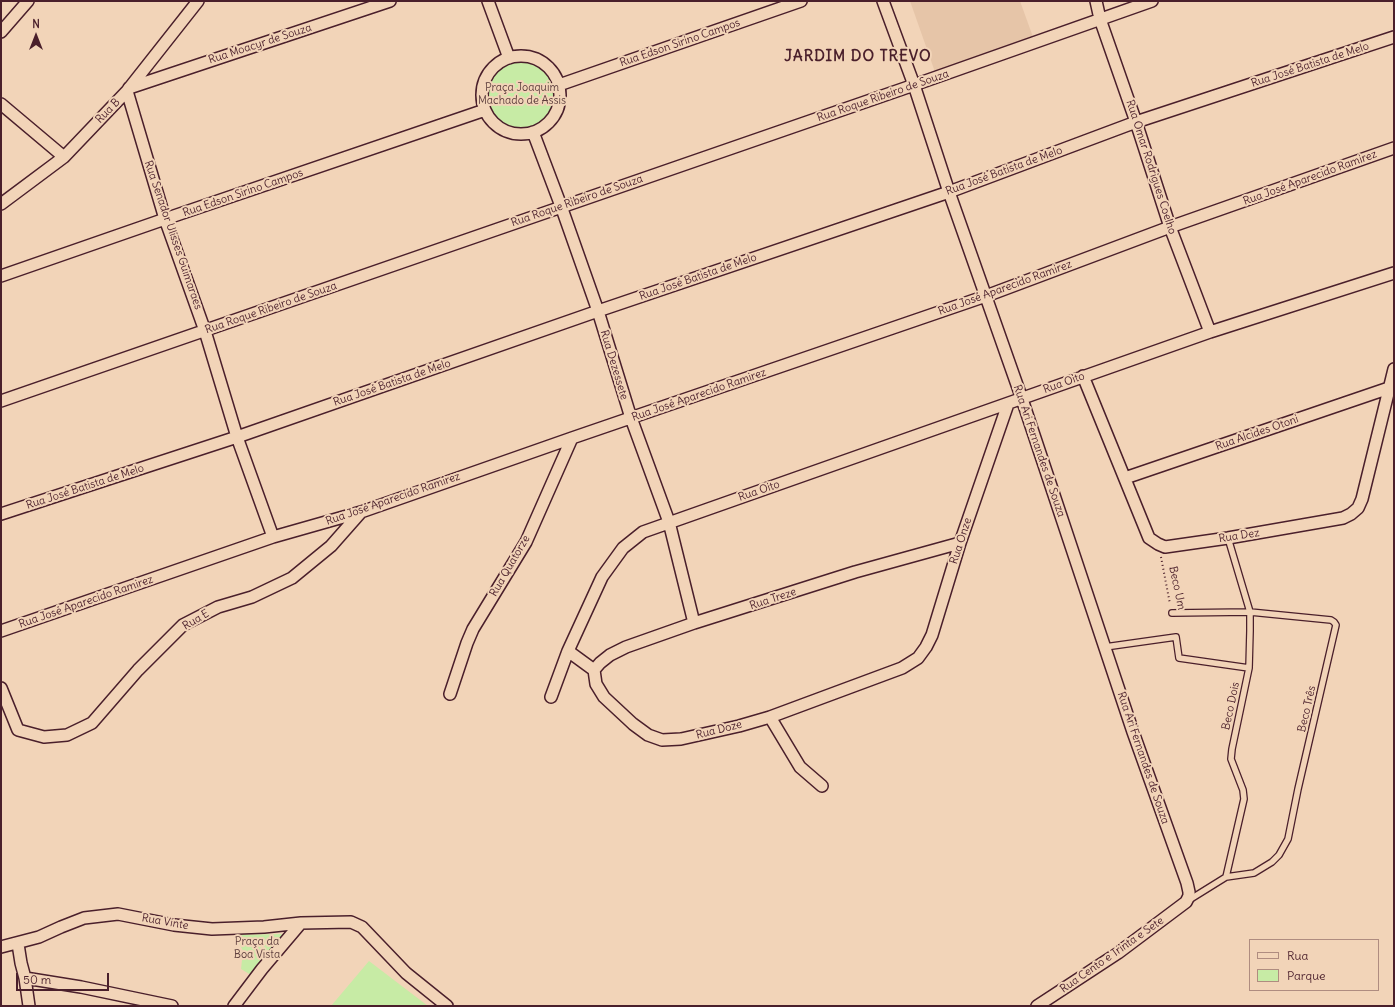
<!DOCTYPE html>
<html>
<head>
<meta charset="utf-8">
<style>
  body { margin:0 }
  #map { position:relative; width:1395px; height:1007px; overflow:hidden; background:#f2d4b8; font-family:Delius,sans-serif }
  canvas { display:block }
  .frame { position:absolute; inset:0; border:2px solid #4a1f2b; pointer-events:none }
  .legend { position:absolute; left:1249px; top:939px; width:130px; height:52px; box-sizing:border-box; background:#f2d4b8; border:1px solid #af8c80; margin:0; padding:5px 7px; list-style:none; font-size:12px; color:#4a1f2b }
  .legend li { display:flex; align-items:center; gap:8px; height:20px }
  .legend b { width:20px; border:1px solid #af8c80 }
  .north { position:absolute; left:16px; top:16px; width:40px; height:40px; -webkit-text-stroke:3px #f2d4b8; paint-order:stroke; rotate:0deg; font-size:11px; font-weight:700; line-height:16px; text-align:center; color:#4a1f2b }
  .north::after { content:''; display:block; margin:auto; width:14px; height:18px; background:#4a1f2b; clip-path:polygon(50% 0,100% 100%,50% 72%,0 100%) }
  .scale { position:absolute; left:16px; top:973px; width:93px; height:18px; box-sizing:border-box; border:2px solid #4a1f2b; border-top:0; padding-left:5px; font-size:12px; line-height:14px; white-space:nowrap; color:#4a1f2b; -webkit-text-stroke:3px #f2d4b8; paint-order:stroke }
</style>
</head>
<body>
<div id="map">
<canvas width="1395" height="1007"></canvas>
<div class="frame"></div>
<ul class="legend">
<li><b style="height:5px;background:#f2d4b8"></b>Rua</li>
<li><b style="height:11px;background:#c7eba5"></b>Parque</li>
</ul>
<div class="north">N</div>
<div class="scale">50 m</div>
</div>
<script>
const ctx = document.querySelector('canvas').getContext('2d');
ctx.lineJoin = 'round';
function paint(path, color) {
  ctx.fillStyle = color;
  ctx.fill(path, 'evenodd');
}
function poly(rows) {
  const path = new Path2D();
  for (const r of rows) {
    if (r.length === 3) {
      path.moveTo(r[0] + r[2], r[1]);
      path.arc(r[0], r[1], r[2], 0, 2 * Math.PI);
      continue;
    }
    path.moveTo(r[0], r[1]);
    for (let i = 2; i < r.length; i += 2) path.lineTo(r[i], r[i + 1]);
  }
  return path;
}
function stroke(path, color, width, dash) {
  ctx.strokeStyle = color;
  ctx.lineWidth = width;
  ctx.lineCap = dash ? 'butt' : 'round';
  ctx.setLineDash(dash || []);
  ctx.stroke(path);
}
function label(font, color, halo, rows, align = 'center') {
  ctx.font = font + ' Delius,sans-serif';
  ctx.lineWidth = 4;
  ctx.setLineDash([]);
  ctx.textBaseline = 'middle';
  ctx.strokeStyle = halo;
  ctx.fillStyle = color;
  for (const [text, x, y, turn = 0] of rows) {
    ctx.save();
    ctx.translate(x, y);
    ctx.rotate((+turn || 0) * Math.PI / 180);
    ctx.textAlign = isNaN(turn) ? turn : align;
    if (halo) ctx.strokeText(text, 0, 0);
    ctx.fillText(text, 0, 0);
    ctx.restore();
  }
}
const built = poly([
  [910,1,1020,1,1033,37,935,72]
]);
const green = poly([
  [522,94,36],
  [281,934,284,936,251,975,241,969,243,951,235,935],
  [369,961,428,1006,331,1006]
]);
const path = poly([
  [1161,557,1170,604]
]);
const service = poly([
  [1172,613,1250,612,1331,620,1334,622,1336,625,1298,789,1288,839,1279,855,1272,862,1254,873,1226,877,1189,900],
  [1105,647,1176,637,1179,658,1249,668],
  [1226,877,1244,799,1243,790,1231,759,1232,749,1249,668,1250,631,1250,612,1228,538]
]);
const minor = poly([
  [488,1,509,58],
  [883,1,914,85,949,192,1022,399,1133,732,1187,883,1189,892,1189,896,1186,902,1118,953,1037,1006],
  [1096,1,1100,19,1136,122,1170,227,1210,332],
  [1,32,28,1],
  [521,95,39],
  [559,85,801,1],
  [129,88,390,1],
  [127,91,165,219,205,331,237,437,273,537],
  [1,104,64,157],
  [533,132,561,206,598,311,631,418,669,522,694,623],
  [1,204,64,157,127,91,198,1],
  [1,276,165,219,485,110],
  [1083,376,1149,538,1158,544,1165,547,1228,538,1343,518,1351,514,1358,508,1362,499,1394,369],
  [1,401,914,85,1152,1],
  [1125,478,1389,388],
  [1,514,237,437,598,311,949,192,1136,122,1394,37],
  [1,631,273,537,361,512,572,438,986,296,1170,227,1394,148],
  [568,651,594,670,596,684,604,697,633,724,648,735,662,740,681,739,739,726,770,717,902,668,918,658,926,647,932,635,960,543,1008,404],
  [594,670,600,663,610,655,626,647,694,623,855,572,960,543],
  [1,688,18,730,44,737,67,735,92,723,138,670,183,625,218,607,252,597,292,578,331,546,361,512],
  [450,694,467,643,473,629,526,542,572,438],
  [551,697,568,651,602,577,623,548,643,532,1210,332,1394,273],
  [770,717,800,767,822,786],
  [18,944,21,963,25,978,29,1006],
  [1,947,39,937,61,927,84,918,118,914,174,925,212,929,264,927,301,923,351,922,362,927,406,973,447,1006],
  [25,978,81,987,172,1006],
  [234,1006,262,969,301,923]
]);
const streetNames = [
  ["Rua Edson Sirino Campos",680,43,-19],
  ["Rua Moacyr de Souza",260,44,-18],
  ["Rua José Batista de Melo",1310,65,-18],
  ["Rua Roque Ribeiro de Souza",883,96,-19],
  ["Rua B",108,111,-46],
  ["Rua Omar Rodrigues Coelho",1151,167,72],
  ["Rua José Batista de Melo",1004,171,-20],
  ["Rua José Aparecido Ramirez",1310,178,-20],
  ["Rua Edson Sirino Campos",243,193,-19],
  ["Rua Roque Ribeiro de Souza",577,201,-19],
  ["Rua Senador Ulisses Guimaraes",173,235,71],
  ["Rua José Batista de Melo",698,277,-19],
  ["Rua José Aparecido Ramirez",1005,288,-20],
  ["Rua Roque Ribeiro de Souza",271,308,-19],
  ["Rua Dezessete",614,365,73],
  ["Rua José Batista de Melo",392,383,-19],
  ["Rua Oito",1064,383,-20],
  ["Rua José Aparecido Ramirez",699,395,-19],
  ["Rua Alcides Otoni",1257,433,-19],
  ["Rua Ari Fernandes de Souza",1039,451,71],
  ["Rua José Batista de Melo",85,487,-18],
  ["Rua Oito",759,491,-19],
  ["Rua José Aparecido Ramirez",393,499,-19],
  ["Rua Dez",1239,536,-9],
  ["Rua Onze",961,541,-72],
  ["Rua Quatorze",510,566,-60],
  ["Beco Um",1177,588,78],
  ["Rua Treze",773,599,-18],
  ["Rua José Aparecido Ramirez",86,602,-19],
  ["Rua E",196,620,-31],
  ["Beco Dois",1231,706,-78],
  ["Beco Três",1307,709,-77],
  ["Rua Doze",719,730,-14],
  ["Rua Ari Fernandes de Souza",1143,758,71],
  ["Rua Vinte",165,922,10],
  ["Rua Cento e Trinta e Sete",1112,955,-35]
];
const parkNames = [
  ["Praça Joaquim",522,88],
  ["Machado de Assis",522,101],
  ["Praça da",257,942],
  ["Boa Vista",257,955]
];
const districtNames = [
  ["JARDIM DO TREVO",858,57]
];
paint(built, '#e6c5a8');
paint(green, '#c7eba5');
stroke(service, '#4a1f2b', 8);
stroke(minor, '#4a1f2b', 14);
stroke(path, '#4a1f2b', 2, [1, 3]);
stroke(service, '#f2d4b8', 5.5);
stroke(minor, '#f2d4b8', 11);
label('11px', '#4a1f2b', '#f2d4b8', streetNames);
label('11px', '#5d3e3d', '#f2d4b8', parkNames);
ctx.letterSpacing = '1px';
label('bold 15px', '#4a1f2b', '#f2d4b8', districtNames);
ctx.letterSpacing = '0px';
</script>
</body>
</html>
